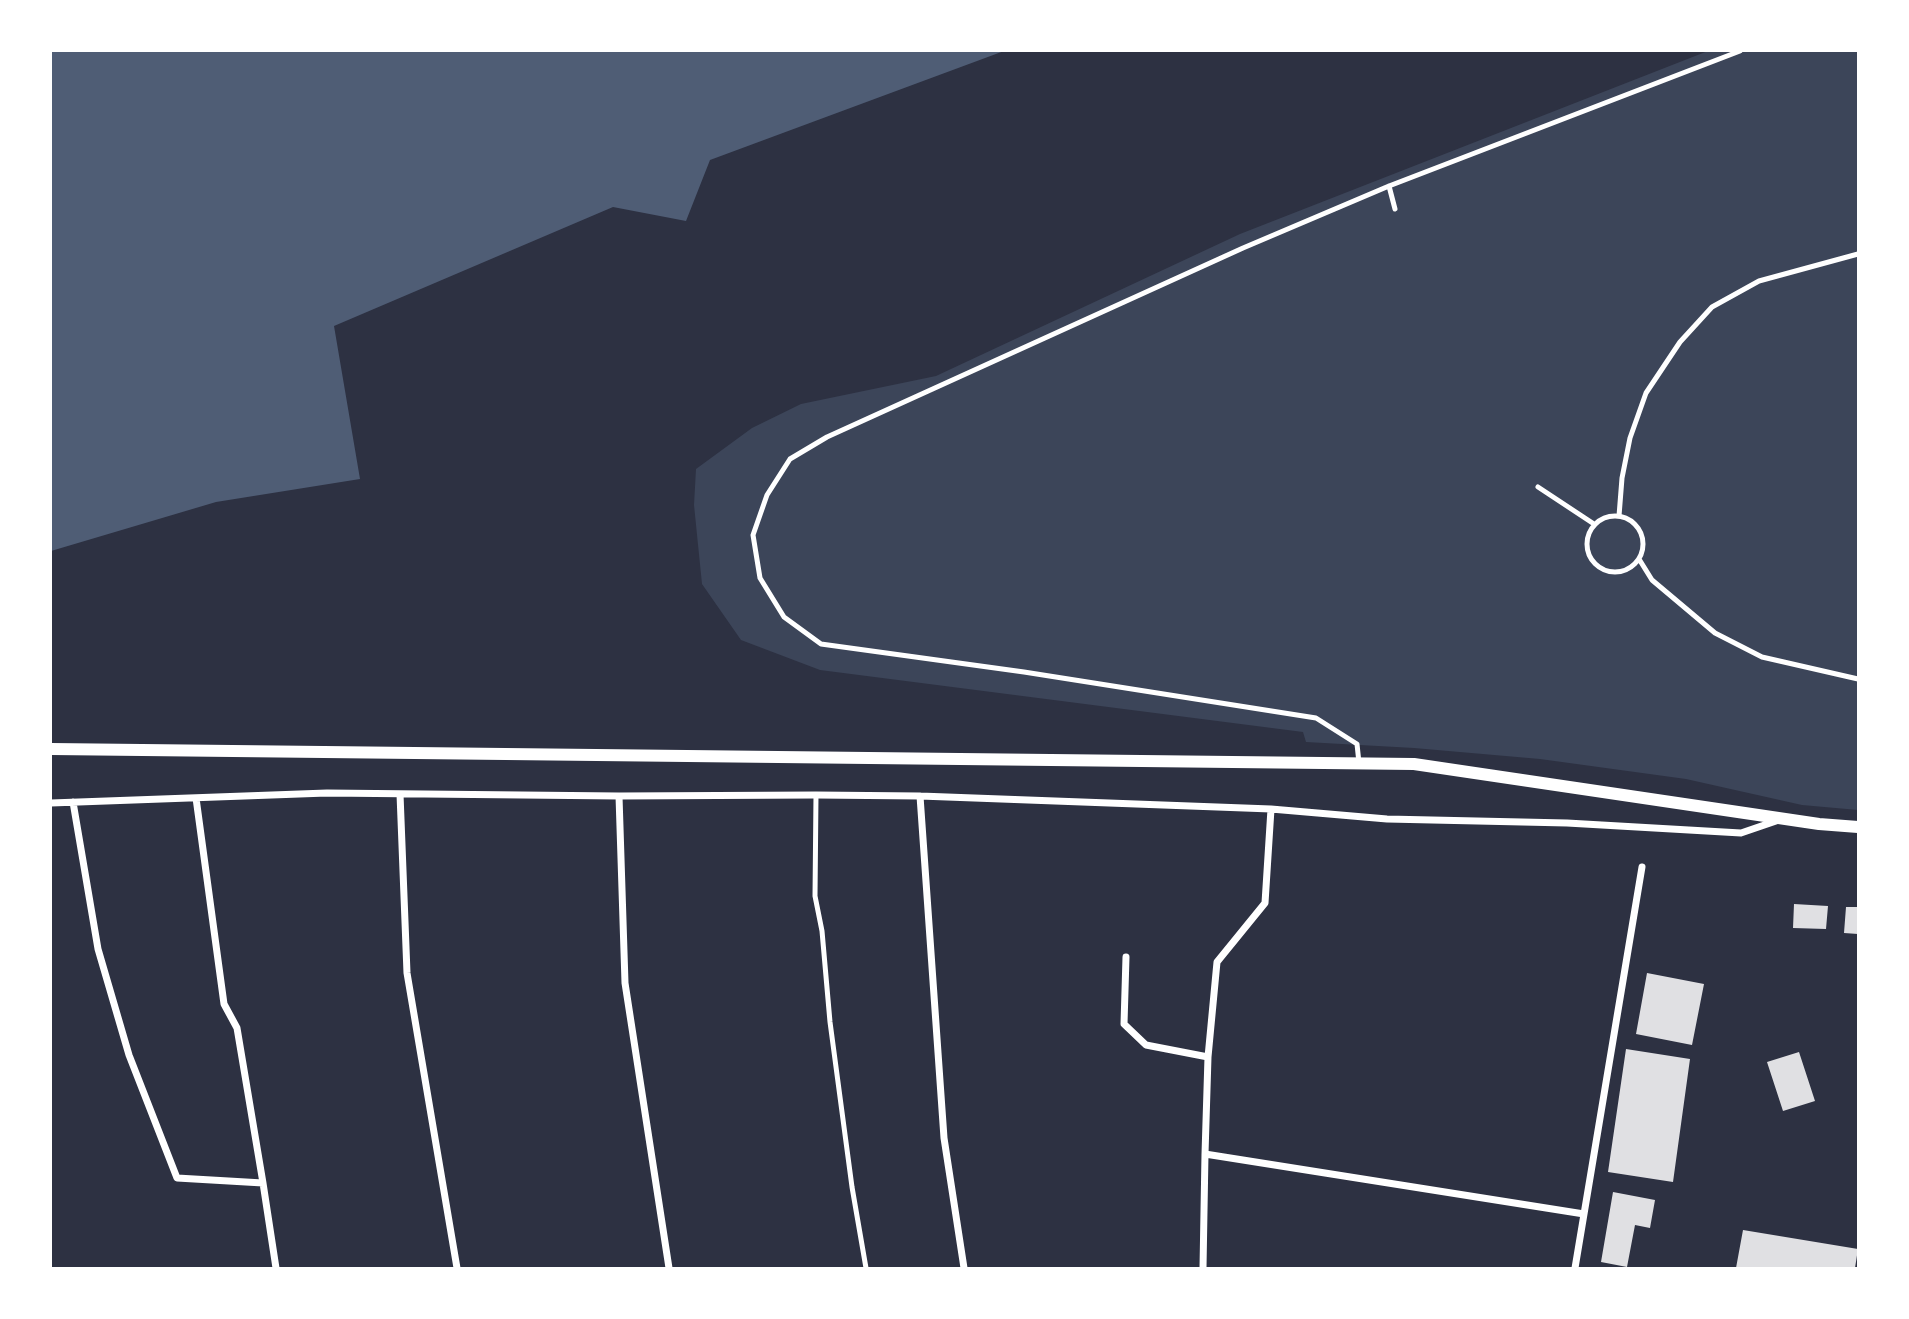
<!DOCTYPE html>
<html>
<head>
<meta charset="utf-8">
<style>
  body { margin:0 }
  #map { position:relative; width:1909px; height:1319px; overflow:hidden; background:#2d3142; font-family:Literata,serif }
  canvas { display:block }
  .frame { position:absolute; inset:0; border:52px solid #fff; pointer-events:none }
</style>
</head>
<body>
<div id="map">
<canvas width="1909" height="1319"></canvas>
<div class="frame"></div>
</div>
<script>
const ctx = document.querySelector('canvas').getContext('2d');
ctx.lineJoin = 'round';
function paint(path, color) {
  ctx.fillStyle = color;
  ctx.fill(path, 'evenodd');
}
function poly(rows) {
  const path = new Path2D();
  for (const r of rows) {
    if (r.length === 3) {
      path.moveTo(r[0] + r[2], r[1]);
      path.arc(r[0], r[1], r[2], 0, 2 * Math.PI);
      continue;
    }
    path.moveTo(r[0], r[1]);
    for (let i = 2; i < r.length; i += 2) path.lineTo(r[i], r[i + 1]);
  }
  return path;
}
function stroke(path, color, width, dash) {
  ctx.strokeStyle = color;
  ctx.lineWidth = width;
  ctx.lineCap = dash ? 'butt' : 'round';
  ctx.setLineDash(dash || []);
  ctx.stroke(path);
}
const green = poly([
  [1708,51,1858,51,1858,810,1802,805,1686,779,1540,759,1414,748,1306,742,1303,732,820,670,741,640,702,584,694,505,696,469,752,428,801,404,936,376,1240,234]
]);
const water = poly([
  [51,51,1004,51,710,160,686,221,613,207,334,326,360,479,216,502,51,551]
]);
const building = poly([
  [1794,904,1828,906,1826,929,1793,928],
  [1846,907,1858,907,1858,934,1844,933],
  [1647,973,1704,984,1692,1045,1636,1034],
  [1626,1049,1690,1059,1673,1182,1608,1172],
  [1799,1052,1815,1101,1783,1111,1767,1062],
  [1613,1192,1655,1200,1650,1228,1635,1225,1627,1267,1601,1262],
  [1743,1230,1858,1249,1855,1268,1736,1268]
]);
const service = poly([
  [1389,186,1395,209],
  [1538,487,1594,524],
  [1619,516,1622,478,1630,438,1646,393,1680,342,1712,307,1759,281,1858,254],
  [1615,544,28],
  [1639,559,1652,580,1715,633,1762,657,1858,679],
  [1359,763,1357,744,1316,718,1024,672,821,644,784,617,760,578,753,535,767,495,790,459,827,437,1243,248,1389,186,1740,51],
  [816,795,815,896,822,931,830,1022,852,1187,866,1268]
]);
const minor = poly([
  [400,794,407,973,457,1268],
  [619,796,625,983,669,1268],
  [920,796,944,1138,964,1268],
  [196,798,224,1004,237,1028,263,1183,276,1268],
  [73,802,98,949,129,1055,177,1178,263,1183],
  [51,803,327,793,619,796,816,795,920,796,1271,809,1387,819,1567,823,1741,833,1779,820],
  [1126,957,1124,1024,1146,1045,1208,1057,1205,1154],
  [1208,1057,1217,962,1265,903,1271,809],
  [1203,1268,1205,1154,1584,1214],
  [1575,1268,1642,867]
]);
const tertiary = poly([
  [51,749,1414,764,1819,824,1858,827]
]);
paint(green, '#3c4559');
paint(water, '#4f5d75');
paint(building, '#e0e0e3');
stroke(service, '#fff', 5);
stroke(minor, '#fff', 7);
stroke(tertiary, '#fff', 12);
</script>
</body>
</html>
